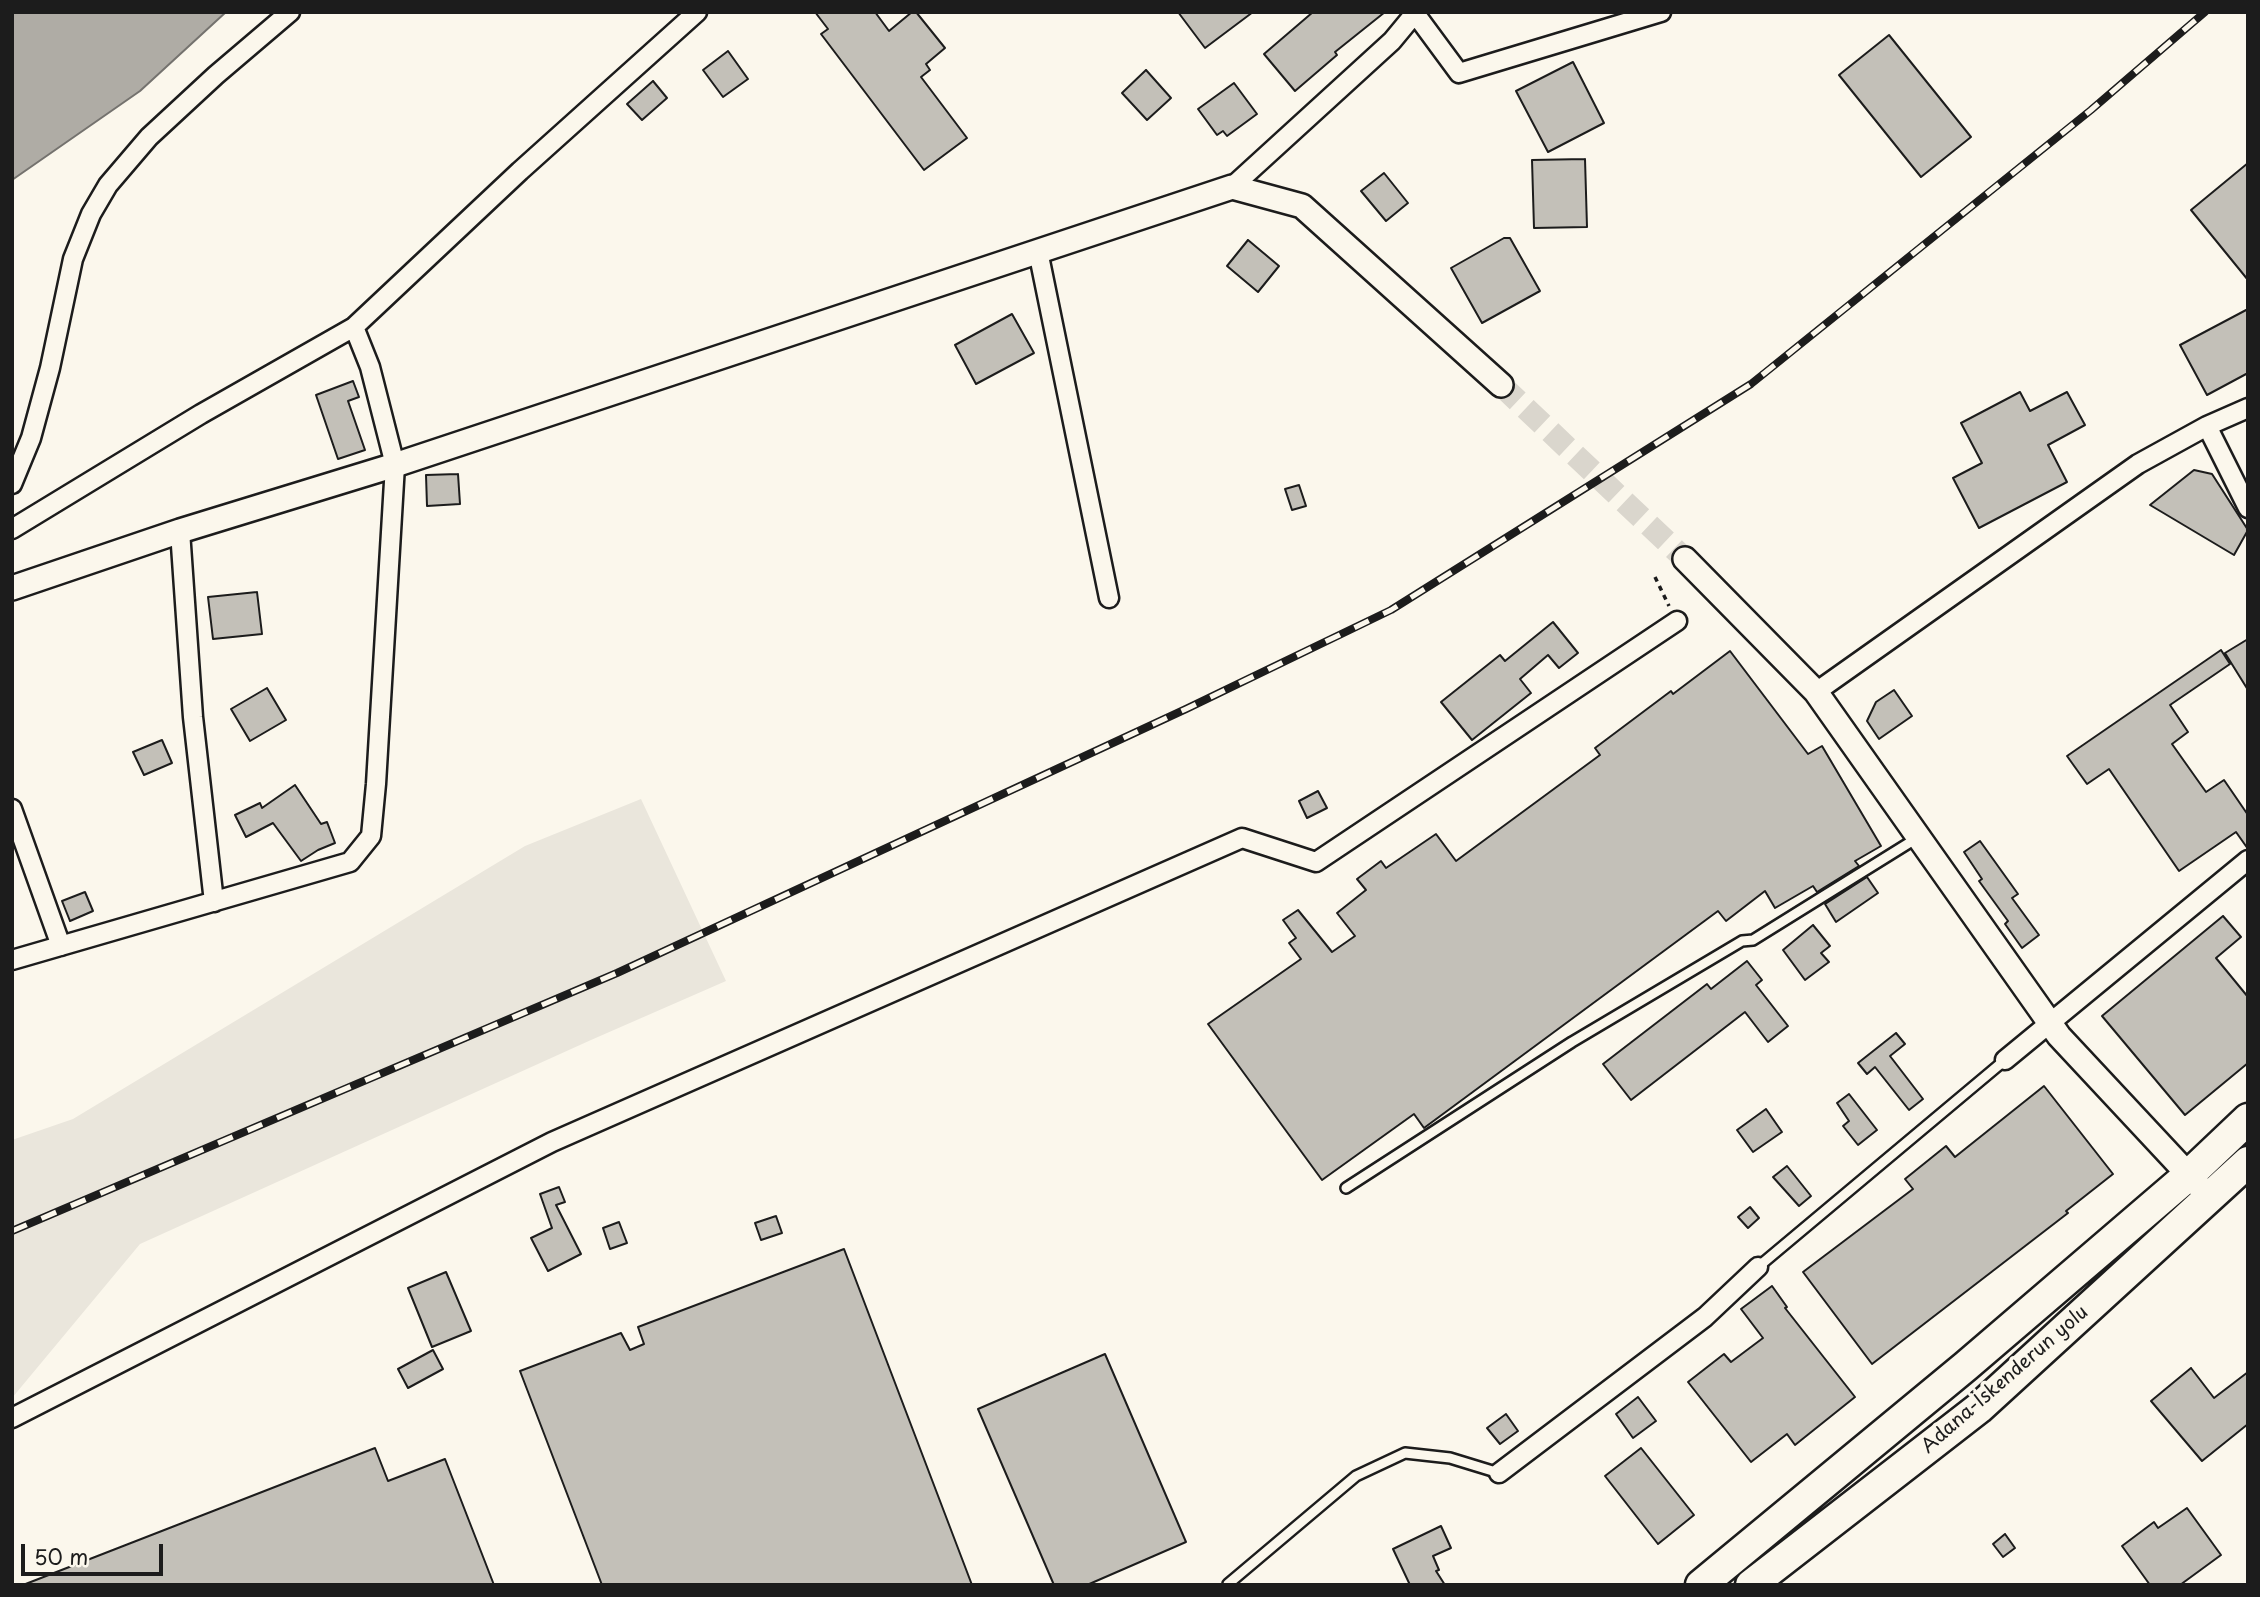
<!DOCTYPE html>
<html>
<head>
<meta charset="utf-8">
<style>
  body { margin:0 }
  #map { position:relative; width:2260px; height:1597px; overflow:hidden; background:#fbf7ec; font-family:"Playpen Sans",sans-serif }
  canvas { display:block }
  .frame { position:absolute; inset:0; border:14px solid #1c1c1c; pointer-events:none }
  .scale { position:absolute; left:21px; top:1544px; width:142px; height:32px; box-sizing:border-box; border:4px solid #1c1c1c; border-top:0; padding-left:9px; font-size:21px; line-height:24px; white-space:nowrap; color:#1c1c1c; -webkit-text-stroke:5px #fbf7ec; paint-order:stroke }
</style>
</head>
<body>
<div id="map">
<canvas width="2260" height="1597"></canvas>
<div class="frame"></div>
<div class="scale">50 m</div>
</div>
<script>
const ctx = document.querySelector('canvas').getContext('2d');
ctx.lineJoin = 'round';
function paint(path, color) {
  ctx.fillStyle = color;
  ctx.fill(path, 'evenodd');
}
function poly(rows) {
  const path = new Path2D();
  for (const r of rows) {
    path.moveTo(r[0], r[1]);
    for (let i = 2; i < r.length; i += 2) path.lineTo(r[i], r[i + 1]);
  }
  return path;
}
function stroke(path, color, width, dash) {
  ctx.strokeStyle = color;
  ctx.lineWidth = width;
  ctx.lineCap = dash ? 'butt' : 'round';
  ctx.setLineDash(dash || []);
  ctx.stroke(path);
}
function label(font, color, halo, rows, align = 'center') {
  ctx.font = font + ' "Playpen Sans",sans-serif';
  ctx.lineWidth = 7;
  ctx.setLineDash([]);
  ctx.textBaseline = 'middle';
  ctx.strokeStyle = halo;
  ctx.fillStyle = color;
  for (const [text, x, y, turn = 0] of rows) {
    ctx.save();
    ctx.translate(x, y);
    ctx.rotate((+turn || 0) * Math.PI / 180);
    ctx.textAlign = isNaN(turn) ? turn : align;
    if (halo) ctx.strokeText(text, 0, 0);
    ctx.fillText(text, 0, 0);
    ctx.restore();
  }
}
const built = poly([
  [641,799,726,981,591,1040,140,1244,12,1398,12,1140,73,1119,525,846]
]);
const water = poly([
  [12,12,226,12,140,91,12,180,12,12]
]);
const building = poly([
  [815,12,875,12,889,31,912,12,916,12,945,48,926,64,930,70,921,77,967,138,924,170,821,34,828,29,815,12],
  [1178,12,1253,12,1205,48,1178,12],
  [1313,12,1385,12,1335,52,1337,55,1295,91,1264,54,1313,12],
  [1889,35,1971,137,1921,177,1839,75,1889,35],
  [728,51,748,79,723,97,703,70,728,51],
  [1573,62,1604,123,1548,152,1516,91,1573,62],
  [1146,70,1171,98,1147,120,1122,93,1146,70],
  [653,81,667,98,642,120,627,104,653,81],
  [1234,83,1257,114,1227,136,1223,131,1217,135,1198,109,1234,83],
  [1585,159,1587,227,1534,228,1532,160,1585,159],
  [2248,163,2248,280,2191,210,2248,163],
  [1384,173,1408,203,1386,221,1361,191,1384,173],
  [1504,238,1510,238,1540,291,1482,323,1451,268,1504,238],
  [1248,240,1279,266,1258,292,1227,266,1248,240],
  [2248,309,2248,373,2207,395,2180,345,2248,309],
  [1012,314,1034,353,976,384,955,345,1012,314],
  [353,381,359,397,348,401,365,450,338,459,316,395,353,381],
  [2020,392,2030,411,2067,392,2085,425,2048,445,2067,482,1979,528,1953,478,1982,463,1961,423,2020,392],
  [2194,470,2212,474,2248,530,2234,555,2150,505,2194,470],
  [458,474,460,504,427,506,426,475,458,474],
  [1299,485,1306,506,1292,510,1285,489,1299,485],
  [257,592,262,634,213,639,208,597,257,592],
  [1553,622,1578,653,1559,668,1548,655,1520,679,1531,693,1472,740,1441,702,1500,655,1505,661,1553,622],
  [2248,639,2248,690,2225,653,2248,639],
  [2221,650,2230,664,2170,705,2188,732,2172,744,2206,792,2224,780,2248,815,2248,849,2236,832,2179,871,2109,769,2087,784,2067,756,2221,650],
  [1730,651,1808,754,1822,746,1881,846,1855,861,1859,866,1817,892,1813,886,1775,908,1765,891,1726,921,1718,911,1424,1128,1414,1114,1322,1180,1208,1024,1301,959,1289,943,1296,938,1283,920,1298,910,1332,952,1355,936,1337,913,1366,890,1357,879,1381,861,1386,868,1436,834,1456,861,1600,755,1595,748,1671,691,1673,694,1730,651],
  [267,688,286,720,250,741,231,709,267,688],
  [1894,690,1912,716,1879,739,1867,721,1876,702,1894,690],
  [162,740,172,763,144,775,133,752,162,740],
  [295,785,321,824,327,822,335,843,318,850,301,861,273,823,246,837,235,815,260,803,262,808,295,785],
  [1318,791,1327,808,1307,818,1299,801,1318,791],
  [1980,841,2018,894,2012,898,2039,935,2022,948,2005,924,2008,921,1979,881,1982,879,1964,852,1980,841],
  [1867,877,1878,893,1836,922,1825,904,1867,877],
  [85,892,93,911,70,921,62,901,85,892],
  [2223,916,2241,937,2216,958,2248,997,2248,1063,2185,1115,2102,1016,2223,916],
  [1813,925,1830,946,1821,953,1829,962,1805,980,1783,950,1813,925],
  [1747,961,1762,980,1756,985,1788,1026,1768,1042,1745,1012,1631,1100,1603,1064,1707,984,1711,989,1747,961],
  [1896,1033,1905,1044,1890,1056,1923,1099,1909,1110,1875,1067,1867,1074,1858,1063,1896,1033],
  [2044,1086,2113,1174,2066,1211,2068,1213,1872,1364,1803,1272,1913,1189,1905,1179,1946,1146,1955,1157,2044,1086],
  [1849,1094,1877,1130,1858,1145,1843,1126,1849,1121,1837,1103,1849,1094],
  [1766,1109,1782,1132,1753,1152,1737,1130,1766,1109],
  [1787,1166,1811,1196,1799,1206,1773,1177,1787,1166],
  [559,1187,565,1202,556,1205,581,1254,548,1271,531,1238,552,1228,540,1194,559,1187],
  [1750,1207,1759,1218,1748,1228,1738,1217,1750,1207],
  [776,1216,782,1233,761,1240,755,1223,776,1216],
  [619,1222,627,1243,610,1249,603,1228,619,1222],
  [844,1249,972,1585,602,1585,520,1371,621,1333,630,1350,644,1344,638,1327,844,1249],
  [446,1272,471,1331,432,1347,408,1288,446,1272],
  [1772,1286,1787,1307,1785,1308,1855,1397,1795,1445,1787,1434,1751,1462,1688,1382,1724,1354,1731,1362,1763,1338,1741,1309,1772,1286],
  [433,1350,443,1369,408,1388,398,1369,433,1350],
  [1105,1354,1186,1542,1087,1585,1054,1585,978,1409,1105,1354],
  [2191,1368,2214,1398,2248,1372,2248,1424,2202,1461,2151,1401,2191,1368],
  [1638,1397,1656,1421,1633,1438,1616,1414,1638,1397],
  [1506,1414,1518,1431,1500,1444,1487,1428,1506,1414],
  [375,1448,388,1481,445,1459,494,1585,23,1585,375,1448],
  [1641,1448,1694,1515,1658,1544,1605,1476,1641,1448],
  [2187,1508,2221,1555,2180,1585,2150,1585,2122,1546,2154,1522,2158,1528,2187,1508],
  [1441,1526,1451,1548,1433,1556,1439,1570,1436,1571,1445,1585,1410,1585,1393,1549,1441,1526],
  [2005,1534,2015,1548,2003,1557,1993,1544,2005,1534]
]);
const tertiaryTunnel = poly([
  [1501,385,1685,559]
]);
const path = poly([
  [1655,577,1669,606]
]);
const service = poly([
  [1346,1188,1572,1042,1742,941,1753,940,1917,838],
  [1758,1267,2005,1060],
  [1228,1584,1356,1476,1405,1453,1450,1458,1499,1473]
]);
const minor = poly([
  [1414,12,1459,73,1661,12],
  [1232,187,1392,41,1416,12],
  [1038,251,1109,598],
  [2207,426,2248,508],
  [12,484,31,438,50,368,73,259,91,214,108,185,149,137,216,75,290,12],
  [12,529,201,414,354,327,520,171,697,12],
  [180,531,193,717,214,902],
  [1816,692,2138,464,2207,426,2248,408],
  [12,809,61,946],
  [12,960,350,862,371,836,376,784,395,465,370,367,354,327],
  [2005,1060,2248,860],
  [12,1418,552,1142,1242,838,1316,862,1677,621],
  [1499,1473,1705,1317,1758,1267]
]);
const tertiary = poly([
  [1685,559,1816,692,2059,1036,2199,1186],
  [12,588,180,531,395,465,1232,187,1302,206,1501,385]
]);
const trunk = poly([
  [1701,1585,1966,1366,2190,1174,2248,1119],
  [1751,1585,1979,1408,2248,1162]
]);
const rail = poly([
  [12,1231,617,973,1186,709,1391,610,1751,384,2091,110,2205,12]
]);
const streetNames = [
  ["Adana-İskenderun yolu",2005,1380,-41]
];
paint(built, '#eae6dc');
paint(water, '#afaca5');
stroke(water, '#74726e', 2);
paint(building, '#c3c0b8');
stroke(building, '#1c1c1c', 2);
stroke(tertiaryTunnel, '#dad6cd', 23, [23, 11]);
stroke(service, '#1c1c1c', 14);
stroke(minor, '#1c1c1c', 23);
stroke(tertiary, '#1c1c1c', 28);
stroke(trunk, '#1c1c1c', 35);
stroke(path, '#1c1c1c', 3.5, [5, 5]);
stroke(service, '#fbf7ec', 9);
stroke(minor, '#fbf7ec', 18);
stroke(tertiary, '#fbf7ec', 23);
stroke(trunk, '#fbf7ec', 30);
stroke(rail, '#1c1c1c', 8);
stroke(rail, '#fbf7ec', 5, [16]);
label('19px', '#1c1c1c', '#fbf7ec', streetNames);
</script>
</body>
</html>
